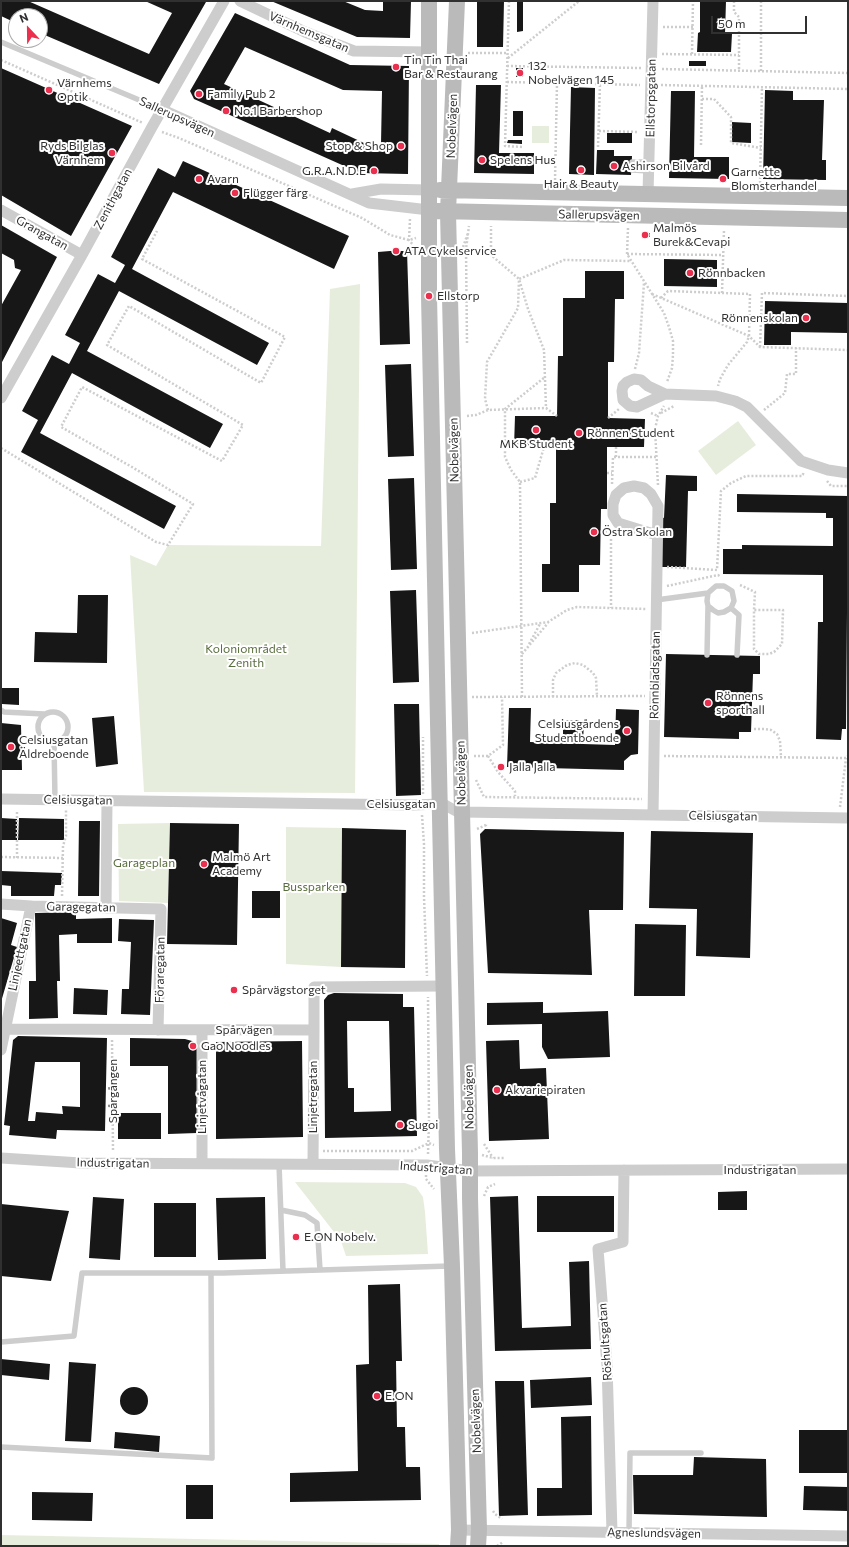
<!DOCTYPE html>
<html>
<head>
<meta charset="utf-8">
<style>
  body { margin:0 }
  #map { position:relative; width:849px; height:1547px; overflow:hidden; background:#fff; font-family:Commissioner,sans-serif }
  canvas { display:block }
  .frame { position:absolute; inset:0; border:2px solid #303030; pointer-events:none }
  .north { position:absolute; left:8px; top:8px; width:40px; height:40px; box-sizing:border-box; background:#fff; border:1px solid #acacac; border-radius:50%; rotate:338deg; font-size:11px; font-weight:700; line-height:16px; text-align:center; color:#303030 }
  .north::after { content:''; display:block; margin:auto; width:14px; height:18px; background:#ea2f4f; clip-path:polygon(50% 0,100% 100%,50% 72%,0 100%) }
  .scale { position:absolute; left:711px; top:16px; width:96px; height:18px; box-sizing:border-box; border:2px solid #303030; border-top:0; padding-left:5px; font-size:12px; line-height:14px; white-space:nowrap; color:#303030; -webkit-text-stroke:3px #fff; paint-order:stroke }
</style>
</head>
<body>
<div id="map">
<canvas width="849" height="1547"></canvas>
<div class="frame"></div>
<div class="north">N</div>
<div class="scale">50 m</div>
</div>
<script>
const ctx = document.querySelector('canvas').getContext('2d');
ctx.lineJoin = 'round';
function paint(path, color) {
  ctx.fillStyle = color;
  ctx.fill(path, 'evenodd');
}
function poly(rows) {
  const path = new Path2D();
  for (const r of rows) {
    if (r.length === 3) {
      path.moveTo(r[0] + r[2], r[1]);
      path.arc(r[0], r[1], r[2], 0, 2 * Math.PI);
      continue;
    }
    path.moveTo(r[0], r[1]);
    for (let i = 2; i < r.length; i += 2) path.lineTo(r[i], r[i + 1]);
  }
  return path;
}
function stroke(path, color, width, dash) {
  ctx.strokeStyle = color;
  ctx.lineWidth = width;
  ctx.lineCap = dash ? 'butt' : 'round';
  ctx.setLineDash(dash || []);
  ctx.stroke(path);
}
function label(font, color, halo, rows, align = 'center') {
  ctx.font = font + ' Commissioner,sans-serif';
  ctx.lineWidth = 4;
  ctx.setLineDash([]);
  ctx.textBaseline = 'middle';
  ctx.strokeStyle = halo;
  ctx.fillStyle = color;
  for (const [text, x, y, turn = 0] of rows) {
    ctx.save();
    ctx.translate(x, y);
    ctx.rotate((+turn || 0) * Math.PI / 180);
    ctx.textAlign = isNaN(turn) ? turn : align;
    if (halo) ctx.strokeText(text, 0, 0);
    ctx.fillText(text, 0, 0);
    ctx.restore();
  }
}
const green = poly([
  [532,126,549,126,549,143,532,143],
  [360,284,355,793,144,792,130,555,156,566,168,545,321,546,330,289],
  [738,421,756,445,716,475,698,451],
  [170,823,168,903,119,901,118,824],
  [286,827,342,828,341,967,286,964],
  [295,1182,405,1183,416,1187,423,1197,425,1212,428,1254,346,1256,341,1241],
  [1,1535,439,1544,439,1546,1,1546]
]);
const building = poly([
  [1,1,28,1,149,54,172,13,145,1,206,2,159,84,40,33,40,16,16,16,16,23,1,16],
  [271,1,343,1,365,10,383,11,383,1,411,1,410,38,357,37],
  [477,1,504,1,503,47,477,47],
  [517,1,523,1,523,31,517,32],
  [700,1,726,1,725,34,732,34,731,52,697,52,698,33,700,32],
  [235,13,350,65,409,66,408,174,360,173,194,99,190,91],
  [245,47,343,90,382,91,381,144,366,144,332,128,330,133,224,84],
  [689,61,706,61,706,66,689,66],
  [1,68,132,126,71,236,1,195],
  [516,68,523,68,523,77,516,77],
  [476,85,501,85,499,153,534,153,534,174,474,173],
  [571,87,595,88,594,175,569,174],
  [765,90,793,91,793,100,824,100,822,160,826,160,826,180,763,179],
  [671,91,695,91,694,157,729,157,729,179,669,178],
  [513,111,523,111,523,136,513,136],
  [732,122,751,123,751,143,732,142],
  [607,133,632,133,632,143,607,143],
  [508,140,522,140,522,144,507,143],
  [597,150,614,150,614,156,632,156,631,175,596,174],
  [183,161,349,236,334,269,173,192,132,269,269,343,257,365,119,291,87,351,223,424,210,448,72,373,40,433,176,506,164,529,21,452,38,420,22,411,52,355,69,364,80,343,65,335,98,274,115,283,125,265,111,257,158,168,175,177],
  [1,225,57,257,1,364,1,306,21,270,15,268,14,260,1,253],
  [641,233,650,233,650,237,641,237],
  [390,251,407,251,410,344,380,345,378,252],
  [664,259,717,260,717,287,664,286],
  [585,271,624,271,624,299,615,299,614,362,608,362,608,418,645,419,644,447,607,447,607,509,601,509,600,565,579,565,579,592,542,592,542,564,550,564,550,503,556,503,556,447,514,447,515,416,557,416,558,356,563,356,563,298,585,298],
  [765,301,848,303,848,333,791,332,791,345,764,345],
  [411,364,414,456,388,457,385,365],
  [666,475,697,476,697,491,688,491,686,567,659,567,661,517,664,518],
  [414,478,417,569,391,570,388,479],
  [737,494,848,496,846,729,842,729,841,740,816,739,818,622,823,622,823,575,723,574,723,549,742,549,742,545,833,546,833,518,826,518,826,513,737,512],
  [416,590,419,682,393,683,390,591],
  [78,595,108,595,107,663,34,662,35,632,77,633],
  [666,654,760,656,760,674,753,674,751,732,739,732,739,739,664,737],
  [2,688,19,688,19,705,2,704],
  [394,704,419,704,421,795,396,796],
  [509,708,531,708,530,742,563,743,563,720,584,720,583,744,615,745,616,709,639,710,638,754,631,755,624,761,624,770,507,767],
  [114,716,118,764,96,767,92,718],
  [1,723,21,725,22,770,1,770],
  [1,818,17,819,17,840,1,840],
  [19,818,64,819,64,840,18,840],
  [79,821,100,821,99,896,78,896],
  [170,823,239,824,237,945,167,944],
  [342,828,406,830,405,968,341,967],
  [485,829,624,832,623,910,589,910,592,975,488,973,480,834],
  [651,831,753,833,750,958,696,956,697,909,649,908],
  [1,871,62,873,61,885,55,885,54,896,11,896,11,886,1,885],
  [252,891,280,891,280,918,252,918],
  [76,912,76,919,112,918,112,943,77,943,77,934,59,935,60,981,57,981,58,1018,29,1019,29,981,36,981,35,913],
  [1,918,17,923,11,945,17,947,1,1002],
  [119,919,154,920,150,1015,121,1014,122,989,129,989,131,942,118,941],
  [635,924,686,925,685,996,634,996],
  [74,988,108,990,107,1015,73,1014],
  [334,993,403,994,403,1007,414,1007,417,1136,325,1138,324,1000,328,995],
  [347,1021,389,1021,391,1111,354,1112,354,1088,348,1088],
  [543,1002,543,1013,608,1011,610,1057,548,1059,542,1047,542,1024,487,1025,487,1003],
  [18,1036,107,1038,105,1131,57,1130,56,1139,9,1135,10,1126,4,1125,13,1040],
  [35,1062,80,1062,80,1107,62,1106,63,1114,36,1112,35,1121,28,1121],
  [130,1038,185,1039,192,1041,197,1046,197,1133,168,1134,168,1066,130,1066],
  [519,1040,520,1069,546,1068,549,1139,489,1141,486,1041],
  [302,1041,303,1137,216,1139,216,1042],
  [118,1113,161,1113,161,1139,118,1139],
  [747,1191,747,1210,718,1210,718,1192],
  [518,1196,522,1328,571,1326,569,1262,589,1261,591,1349,495,1351,490,1197],
  [537,1196,614,1196,614,1232,537,1232],
  [93,1197,124,1199,120,1260,89,1258],
  [265,1197,266,1259,218,1260,216,1198],
  [154,1203,196,1203,196,1257,154,1257],
  [1,1204,69,1211,51,1281,1,1276],
  [400,1284,402,1361,396,1361,397,1427,405,1427,406,1467,420,1467,421,1500,290,1502,290,1473,358,1471,356,1365,369,1364,368,1285],
  [1,1359,50,1364,49,1380,1,1375],
  [69,1362,96,1364,91,1442,65,1441],
  [591,1377,592,1405,531,1408,530,1380],
  [495,1381,524,1381,528,1515,499,1516],
  [134,1401,14],
  [591,1416,592,1515,537,1516,537,1488,562,1488,561,1417],
  [799,1430,848,1430,848,1473,799,1473],
  [115,1432,160,1436,159,1452,114,1448],
  [694,1457,766,1459,767,1517,634,1514,633,1475,693,1475],
  [186,1485,213,1485,213,1519,186,1519],
  [804,1486,848,1487,848,1511,803,1510],
  [32,1492,93,1493,92,1521,32,1520]
]);
const path = poly([
  [509,1,505,146,523,147],
  [734,1,734,12,739,17,739,70],
  [663,27,693,27],
  [468,53,507,53],
  [662,54,739,55],
  [692,54,693,1],
  [508,58,579,1],
  [1,60,143,123],
  [507,66,641,68],
  [662,69,848,73],
  [761,71,761,1],
  [507,82,640,85],
  [661,85,848,89],
  [702,99,714,99,731,117,731,143,761,148],
  [599,131,638,132],
  [162,132,179,138,362,218,390,235,409,240,416,238],
  [701,145,702,86],
  [598,147,600,84],
  [555,180,557,83],
  [760,183,762,87],
  [410,219,409,240,413,245,413,256],
  [628,228,627,254,664,313,669,327,673,341,673,355,672,368,667,382],
  [463,247,468,233],
  [466,249,491,255,519,279,528,309,544,350,546,408],
  [627,254,723,255],
  [491,255,491,226],
  [722,293,724,230],
  [652,294,749,336,760,347,848,350],
  [661,298,668,291,750,294,749,336,747,342,728,365,720,379,718,386],
  [467,343,466,249,469,226],
  [760,347,762,293,848,296],
  [635,369,639,353,644,283],
  [488,410,485,399,487,362,518,308,519,279,564,260,631,261],
  [764,410,785,393,787,374,796,374,796,348],
  [651,413,658,416],
  [661,413,674,406],
  [467,416,476,415,488,410,546,408,557,416],
  [608,418,619,409],
  [616,447,616,457],
  [1,448,156,542,168,545,193,504,132,467,61,427,82,387,222,461,243,425,107,345,129,306,261,383,285,337,142,259,157,231],
  [607,473,612,473],
  [827,481,831,486,848,486],
  [520,482,535,478,544,447],
  [612,484,613,457,657,457],
  [658,485,655,429,658,416,664,406],
  [611,531,611,608],
  [601,532,610,531],
  [667,567,717,570,721,491,731,483,746,476,802,476,803,474,805,475],
  [740,585,755,592,754,610,754,649,759,654,769,654,774,652,782,644,783,610,754,610],
  [667,586,718,575,721,577],
  [472,633,548,622,567,610,577,607,646,609],
  [529,644,540,624],
  [522,654,548,623],
  [472,697,645,696],
  [522,697,520,482,511,470,505,457,505,409,545,377],
  [553,697,553,680,556,673,567,665,575,663,583,665,593,673,596,678,597,696],
  [754,729,765,729,771,730,777,734,780,741,781,757],
  [474,756,488,756,503,745,502,697],
  [488,756,498,772,515,791,515,796],
  [664,756,846,758,848,756],
  [476,780,484,797,642,799],
  [423,794,423,737],
  [840,807,846,758],
  [422,815,424,844,424,897,427,976],
  [477,829,486,825,486,823],
  [1,857,63,858],
  [17,858,17,810],
  [62,896,63,846,66,836,66,810],
  [112,1040,113,1151],
  [484,1144,493,1158],
  [323,1151,412,1151,429,1143,434,1145],
  [428,1154,429,1119,428,997],
  [482,1155,493,1158,505,1158],
  [426,1175,426,1179,434,1189],
  [484,1196,488,1187,495,1184],
  [493,1511,495,1514,502,1519],
  [497,1546,503,1542]
]);
const service = poly([
  [1,42,163,110],
  [632,162,649,162],
  [632,170,649,171],
  [656,600,708,593,716,586,724,586,732,591,734,601,731,608,724,612,718,613,713,610,708,606,707,601,708,593],
  [731,608,739,615,737,655],
  [707,655,708,606],
  [1,710,4,712,44,714],
  [53,727,15],
  [54,742,55,800],
  [279,1164,283,1271],
  [281,1210,305,1215,317,1223,320,1270],
  [1,1342,74,1336,82,1273,223,1273,450,1266],
  [1,1447,212,1458,211,1273],
  [629,1533,630,1453,701,1453]
]);
const minor = poly([
  [240,1,305,32,354,51,429,52],
  [163,110,369,203,429,210],
  [352,194,381,189,429,190],
  [648,194,653,1],
  [1,210,82,255],
  [665,394,637,407,630,406,623,400,622,391,623,386,627,382,634,379,641,380,648,386,665,394,716,396,735,401,747,407,801,461,828,470,848,473],
  [1,398,82,255,152,127,224,1],
  [1,799,413,805,440,804,445,805,456,811,462,812,848,818],
  [653,815,658,506,651,494,644,488,634,486,624,488,616,495,613,504,613,515,618,523,657,535],
  [1,904,31,906,161,909,158,1030],
  [106,908,107,801],
  [1,1029,314,1030,314,987,443,986],
  [1,1050,31,906],
  [1,1158,81,1163,427,1165,470,1171,848,1169],
  [202,1163,202,1030],
  [313,1164,314,1030],
  [459,1530,848,1536],
  [612,1532,607,1365,598,1249,623,1242,624,1170]
]);
const secondary = poly([
  [429,1,429,296,447,1149,452,1266,459,1530,458,1546],
  [457,1,448,212,470,1153,470,1198,479,1530,478,1546],
  [440,190,848,198],
  [437,211,848,220]
]);
const markers = [
  [396,67,4,"#ea2f4f"],
  [520,73,4,"#ea2f4f"],
  [49,90,4,"#ea2f4f"],
  [199,94,4,"#ea2f4f"],
  [226,111,4,"#ea2f4f"],
  [401,146,4,"#ea2f4f"],
  [112,153,4,"#ea2f4f"],
  [482,160,4,"#ea2f4f"],
  [614,166,4,"#ea2f4f"],
  [581,170,4,"#ea2f4f"],
  [374,171,4,"#ea2f4f"],
  [199,179,4,"#ea2f4f"],
  [723,179,4,"#ea2f4f"],
  [235,193,4,"#ea2f4f"],
  [645,235,4,"#ea2f4f"],
  [396,251,4,"#ea2f4f"],
  [690,273,4,"#ea2f4f"],
  [429,296,4,"#ea2f4f"],
  [806,318,4,"#ea2f4f"],
  [536,430,4,"#ea2f4f"],
  [579,433,4,"#ea2f4f"],
  [594,532,4,"#ea2f4f"],
  [708,703,4,"#ea2f4f"],
  [627,731,4,"#ea2f4f"],
  [11,747,4,"#ea2f4f"],
  [501,767,4,"#ea2f4f"],
  [204,864,4,"#ea2f4f"],
  [234,990,4,"#ea2f4f"],
  [193,1046,4,"#ea2f4f"],
  [497,1090,4,"#ea2f4f"],
  [400,1125,4,"#ea2f4f"],
  [296,1237,4,"#ea2f4f"],
  [377,1396,4,"#ea2f4f"]
];
const streetNames = [
  ["Värnhemsgatan",309,32,23],
  ["Ellstorpsgatan",651,98,-89],
  ["Sallerupsvägen",177,117,24],
  ["Nobelvägen",452,126,-88],
  ["Zenithgatan",113,199,-62],
  ["Sallerupsvägen",599,215,1],
  ["Grangatan",42,233,29],
  ["Nobelvägen",454,450,-91],
  ["Rönnbladsgatan",655,675,-89],
  ["Nobelvägen",461,773,-91],
  ["Celsiusgatan",78,800,1],
  ["Celsiusgatan",401,804],
  ["Celsiusgatan",723,816,1],
  ["Garagegatan",81,907,1],
  ["Linjeettgatan",20,955,-78],
  ["Föraregatan",160,970,-89],
  ["Spårvägen",244,1030],
  ["Spårgången",113,1091,-90],
  ["Linjetvågatan",202,1097,-90],
  ["Linjetregatan",313,1097,-90],
  ["Nobelvägen",469,1097,-91],
  ["Industrigatan",113,1163,1],
  ["Industrigatan",436,1168,4],
  ["Industrigatan",760,1170],
  ["Röshultsgatan",605,1342,-94],
  ["Nobelvägen",476,1421,-92],
  ["Agneslundsvägen",654,1533,1]
];
const poiNames = [
  ["Tin Tin Thai",404,60],
  ["Bar & Restaurang",404,74],
  ["132",528,66],
  ["Nobelvägen 145",528,80],
  ["Värnhems",57,83],
  ["Optik",57,97],
  ["Family Pub 2",207,94],
  ["No.1 Barbershop",234,111],
  ["Ryds Bilglas",104,146,"right"],
  ["Värnhem",104,160,"right"],
  ["Stop & Shop",393,146,"right"],
  ["Spelens Hus",490,160],
  ["Ashirson Bilvård",622,166],
  ["G.R.A.N.D.E",366,171,"right"],
  ["Garnette",731,172],
  ["Blomsterhandel",731,186],
  ["Avarn",207,179],
  ["Hair & Beauty",581,184,"center"],
  ["Flügger färg",243,193],
  ["Malmös",653,228],
  ["Burek&Cevapi",653,242],
  ["ATA Cykelservice",404,251],
  ["Rönnbacken",698,273],
  ["Ellstorp",437,296],
  ["Rönnenskolan",798,318,"right"],
  ["Rönnen Student",587,433],
  ["MKB Student",536,444,"center"],
  ["Östra Skolan",602,532],
  ["Rönnens",716,696],
  ["sporthall",716,710],
  ["Celsiusgårdens",619,724,"right"],
  ["Studentboende",619,738,"right"],
  ["Celsiusgatan",19,740],
  ["Äldreboende",19,754],
  ["Jalla Jalla",509,767],
  ["Malmö Art",212,857],
  ["Academy",212,871],
  ["Spårvägstorget",242,990],
  ["Gao Noodles",201,1046],
  ["Akvariepiraten",505,1090],
  ["Sugoi",408,1125],
  ["E.ON Nobelv.",304,1237],
  ["E.ON",385,1396]
];
const parkNames = [
  ["Koloniområdet",246,649],
  ["Zenith",246,663],
  ["Garageplan",144,863],
  ["Bussparken",314,887]
];
paint(green, '#e7eddd');
paint(building, '#171717');
stroke(path, '#cdcdcd', 2.5, [2, 2]);
stroke(service, '#cdcdcd', 5.5);
stroke(minor, '#cdcdcd', 11);
stroke(secondary, '#bababa', 16);
for (const [x, y, r, color] of markers) {
  const dot = new Path2D();
  dot.arc(x, y, r, 0, 2 * Math.PI);
  ctx.fillStyle = color;
  ctx.fill(dot);
  stroke(dot, '#fff', 1.5);
}
label('12px', '#303030', '#fff', streetNames);
label('12px', '#303030', '#fff', poiNames, 'left');
label('12px', '#586d3c', '#fff', parkNames);
</script>
</body>
</html>
